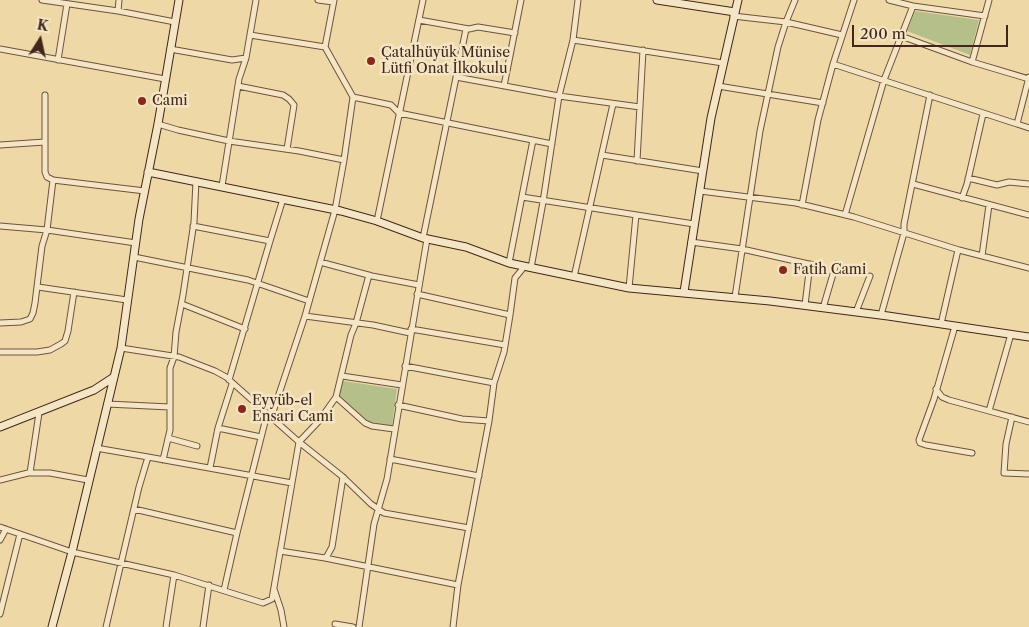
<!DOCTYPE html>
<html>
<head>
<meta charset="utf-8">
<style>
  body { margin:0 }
  #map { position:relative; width:1029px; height:627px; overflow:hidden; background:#eed8a6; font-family:"Libre Caslon Text",serif }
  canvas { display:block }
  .north { position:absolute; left:15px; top:15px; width:50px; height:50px; -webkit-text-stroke:4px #f4e6c5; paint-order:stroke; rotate:10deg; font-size:14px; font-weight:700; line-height:20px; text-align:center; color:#42251b }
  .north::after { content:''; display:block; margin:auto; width:18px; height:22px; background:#42251b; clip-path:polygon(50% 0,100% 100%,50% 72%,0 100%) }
  .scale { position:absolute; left:852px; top:25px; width:156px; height:22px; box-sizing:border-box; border:2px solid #42251b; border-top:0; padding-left:6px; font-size:15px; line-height:18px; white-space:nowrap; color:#42251b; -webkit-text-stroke:4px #f4e6c5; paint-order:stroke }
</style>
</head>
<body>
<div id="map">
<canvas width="1029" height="627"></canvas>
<div class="north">K</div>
<div class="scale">200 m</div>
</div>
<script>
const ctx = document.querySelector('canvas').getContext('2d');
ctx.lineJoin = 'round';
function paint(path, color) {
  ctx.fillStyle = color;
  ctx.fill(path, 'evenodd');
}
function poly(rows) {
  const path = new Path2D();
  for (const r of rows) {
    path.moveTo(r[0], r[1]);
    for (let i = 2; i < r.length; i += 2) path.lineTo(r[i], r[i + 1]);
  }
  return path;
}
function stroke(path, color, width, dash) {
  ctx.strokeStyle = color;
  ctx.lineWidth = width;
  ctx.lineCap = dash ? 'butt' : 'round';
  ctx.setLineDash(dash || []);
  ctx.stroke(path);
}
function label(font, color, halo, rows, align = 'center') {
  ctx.font = font + ' "Libre Caslon Text",serif';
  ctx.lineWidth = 5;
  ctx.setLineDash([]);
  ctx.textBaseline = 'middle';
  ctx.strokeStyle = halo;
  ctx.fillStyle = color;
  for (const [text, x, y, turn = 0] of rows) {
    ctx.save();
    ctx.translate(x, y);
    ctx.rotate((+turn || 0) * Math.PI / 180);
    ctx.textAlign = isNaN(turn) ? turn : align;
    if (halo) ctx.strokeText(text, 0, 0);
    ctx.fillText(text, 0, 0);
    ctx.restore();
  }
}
const green = poly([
  [915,11,979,20,970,55,907,31],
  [343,381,397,389,392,426,367,421,339,396]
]);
const street = poly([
  [42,0,118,11,175,22],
  [318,0,333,2],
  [334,0,325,47,353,97,344,160],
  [854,0,833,64,1017,124],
  [889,0,913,6,985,16],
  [118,11,119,0],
  [733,16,786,22,795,0],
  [419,20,469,29,478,27,515,33],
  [250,35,325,47],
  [901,36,972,62,1029,79],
  [573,40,723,63],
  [0,49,165,79],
  [170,49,232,60,246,58],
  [58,60,67,4],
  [972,62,989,0],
  [456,77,559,96,640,107],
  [1029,77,1017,124,1029,128],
  [238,86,283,95,289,99,294,105,287,149],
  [504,86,521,0],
  [718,86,823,103],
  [353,97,391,105,399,113,552,144],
  [158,124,178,130,229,141,299,151,344,160,335,210,305,316,373,325,410,333],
  [0,145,45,142],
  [602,155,703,171],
  [637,161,643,50],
  [968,178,997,185,1009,182,1029,184],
  [53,180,145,191],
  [913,184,1029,215],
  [222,186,239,79,246,58,256,0],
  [700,191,796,203,854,217,959,250,1029,268],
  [522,197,694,224],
  [962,198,967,184,983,114],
  [802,205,818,120,833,64],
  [845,215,884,80,913,6],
  [377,221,423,0],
  [0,226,47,230,136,243],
  [193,226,270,241,283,199],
  [423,238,466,29],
  [691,242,742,249,822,267],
  [982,256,989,205],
  [134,257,248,280,309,301],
  [320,262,372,276,419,285],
  [509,263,533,140],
  [531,268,543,202,559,96,573,40,578,0],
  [574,277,613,104],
  [38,287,127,300],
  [629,288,636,215],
  [417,294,510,315,504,352,494,383,489,421,458,585,453,627],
  [735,297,760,131,778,47,786,22,842,35],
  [182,304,245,329],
  [805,305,810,264],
  [823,308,836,264],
  [856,312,870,276],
  [510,315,515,278,524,267],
  [881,315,904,233,904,224,930,95],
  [0,323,21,322,30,319,33,313,35,303,42,246,47,230,53,180,47,177,45,172,45,95],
  [941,324,958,250],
  [955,326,934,399,919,440,920,443,926,445,972,453],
  [411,329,505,345],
  [121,348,179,357,215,371,226,377,299,442,319,421,336,397,351,335,356,323,369,275],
  [0,352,37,352,50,350,61,344,65,341,68,331,74,292],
  [405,366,494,383],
  [342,376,402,385],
  [229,380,270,241],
  [936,389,942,397,949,400,1029,422],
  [336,397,365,423,372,426,394,429],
  [107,404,170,407],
  [398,405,462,419,489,421],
  [989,411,1011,334],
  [1012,417,1006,444,1004,473,1029,474],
  [271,418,305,316],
  [218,428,261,437],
  [168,438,197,446],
  [96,448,148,457],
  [390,459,479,476],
  [163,460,170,430,170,368,174,357,176,332,183,295,194,222,196,181],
  [210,468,218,428,232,384],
  [30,473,39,413],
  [0,480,28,473,50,473,88,480],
  [134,509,237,533,267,414],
  [0,527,72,552,174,575],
  [0,540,6,529],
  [280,551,325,558,327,556,332,547,343,477],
  [325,558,458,585],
  [274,589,281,610,284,627],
  [224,590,237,533],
  [0,614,20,534],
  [335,624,353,627],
  [106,627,139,487,148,457,292,483],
  [166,627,174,575,263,603,272,599,299,442,343,477,371,504,384,513,469,528],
  [203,627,209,585],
  [359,627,374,524,387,479,427,239]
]);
const secondary = poly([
  [657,0,735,12],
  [148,172,341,211,377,221,423,238,466,247,509,263,629,288,770,301,888,316,1029,337],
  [684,292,711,118,738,0],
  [0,427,94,390,114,377],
  [52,627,72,552,121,348,139,219,158,124,179,0]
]);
const markers = [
  [371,61,5,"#8f2418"],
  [142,101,5,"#8f2418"],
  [783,270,5,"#8f2418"],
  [242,409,5,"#8f2418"]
];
const poiNames = [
  ["Çatalhüyük Münise",381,53],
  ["Lütfi Onat İlkokulu",381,69],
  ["Cami",152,101],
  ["Fatih Cami",793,270],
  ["Eyyüb-el",252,401],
  ["Ensari Cami",252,417]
];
paint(green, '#b5bf89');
stroke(street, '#6d523e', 7);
stroke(secondary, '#42251b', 9);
stroke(street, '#f4e6c5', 5);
stroke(secondary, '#f4e6c5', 7);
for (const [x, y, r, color] of markers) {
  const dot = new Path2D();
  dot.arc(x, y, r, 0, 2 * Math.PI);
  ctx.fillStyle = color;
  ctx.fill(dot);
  stroke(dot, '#f4e6c5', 2);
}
label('14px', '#42251b', '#f4e6c5', poiNames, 'left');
</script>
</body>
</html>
